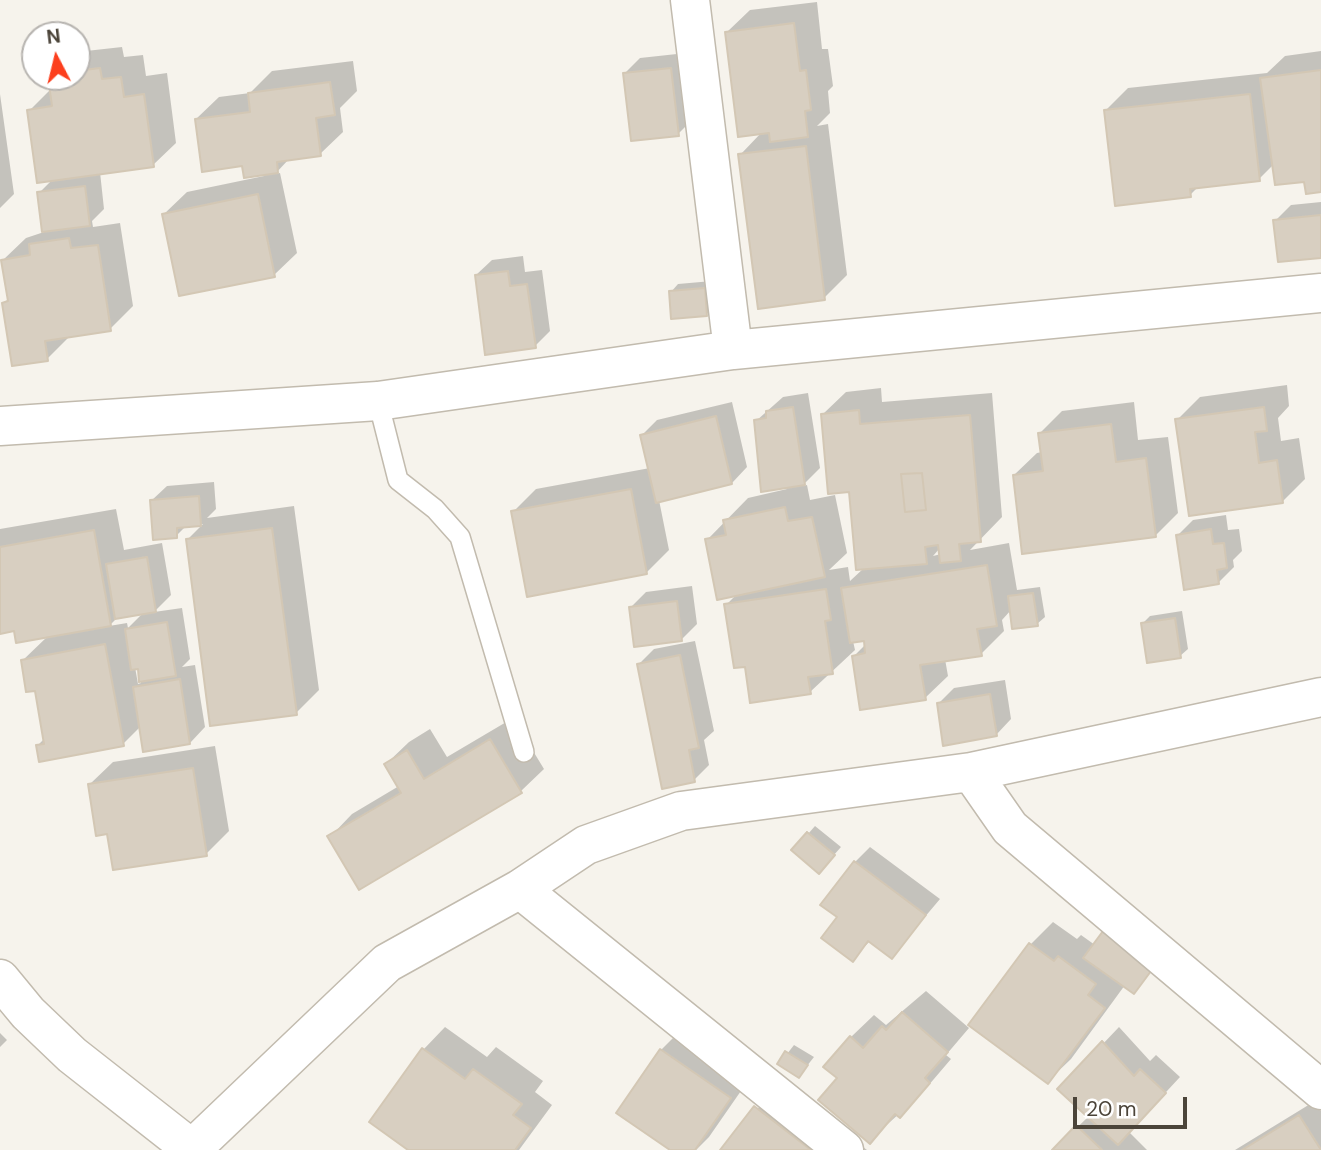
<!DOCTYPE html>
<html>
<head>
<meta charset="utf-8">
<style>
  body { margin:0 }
  #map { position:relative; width:1321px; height:1150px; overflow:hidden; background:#f6f3ec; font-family:"DM Sans",sans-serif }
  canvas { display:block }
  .north { position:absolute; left:21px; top:21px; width:70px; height:70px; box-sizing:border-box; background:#fff; border:2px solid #b7b4b0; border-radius:50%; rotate:353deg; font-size:19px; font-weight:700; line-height:28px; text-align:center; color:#4b4439 }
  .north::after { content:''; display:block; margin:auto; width:24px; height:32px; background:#fc3f1d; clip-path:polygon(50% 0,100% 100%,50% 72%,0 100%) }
  .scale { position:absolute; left:1073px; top:1097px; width:114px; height:32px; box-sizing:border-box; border:4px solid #4b4439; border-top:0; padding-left:9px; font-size:21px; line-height:24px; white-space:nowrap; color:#4b4439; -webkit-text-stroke:5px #fff; paint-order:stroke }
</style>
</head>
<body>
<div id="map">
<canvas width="1321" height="1150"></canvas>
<div class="north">N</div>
<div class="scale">20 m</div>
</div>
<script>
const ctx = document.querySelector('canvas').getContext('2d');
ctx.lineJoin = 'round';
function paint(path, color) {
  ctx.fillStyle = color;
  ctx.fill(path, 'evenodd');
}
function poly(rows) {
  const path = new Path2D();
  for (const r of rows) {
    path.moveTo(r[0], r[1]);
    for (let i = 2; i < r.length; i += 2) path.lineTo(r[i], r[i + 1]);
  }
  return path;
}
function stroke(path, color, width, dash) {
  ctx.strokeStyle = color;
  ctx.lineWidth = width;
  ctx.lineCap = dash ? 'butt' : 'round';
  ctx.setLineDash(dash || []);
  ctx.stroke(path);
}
const shadow = poly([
  [817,2,822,49,828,49,833,86,828,91,830,113,817,126,828,124,847,275,824,298,740,155,762,132,727,32,750,10],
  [122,47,124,57,143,55,146,76,167,73,176,143,153,165,100,172,104,209,92,221,93,227,120,223,133,306,110,329,69,337,47,359,4,303,9,298,3,260,26,238,44,232,39,193,53,179,29,111,52,88,50,77,77,77,77,52],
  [1321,51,1321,190,1274,164,1259,179,1199,186,1190,195,1105,111,1128,88,1267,73,1285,56],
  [686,53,693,119,678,134,624,74,640,58],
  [353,61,357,91,340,108,343,132,320,154,290,158,275,174,280,173,297,253,274,275,164,214,187,192,264,176,244,164,196,119,219,97,250,93,272,71],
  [0,94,14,194,0,208],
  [1321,202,1321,256,1275,221,1291,205],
  [523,256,525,272,542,270,550,331,535,346,476,275,492,260],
  [712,281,714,307,707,314,671,292,678,284],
  [1287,385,1289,406,1278,418,1281,441,1299,438,1305,479,1282,502,1177,420,1200,397],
  [881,388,882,402,992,393,1002,517,970,550,1009,543,1017,590,1040,587,1045,617,1037,624,1011,610,1002,620,1004,631,981,654,945,659,948,676,925,698,854,656,866,644,865,639,853,641,855,650,810,692,746,665,726,605,738,593,707,540,748,498,787,489,787,486,762,490,756,421,783,397,808,393,820,468,802,486,807,485,810,500,835,495,847,553,829,570,848,567,850,581,864,568,851,490,823,414,846,392],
  [940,548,941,554,933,556],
  [732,402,747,467,732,483,659,500,669,550,646,573,513,512,536,489,650,468,642,435,657,420],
  [1134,402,1138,440,1168,437,1178,513,1155,536,1014,475,1037,453,1042,452,1040,433,1062,411],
  [214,482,216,509,207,518,294,506,319,690,296,713,187,540,203,524,187,525,176,536,151,501,167,486],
  [116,509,124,550,162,543,171,595,154,612,182,608,190,659,182,667,195,665,205,727,190,743,141,726,123,744,38,745,45,738,36,689,22,661,48,636,15,629,0,632,0,529],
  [143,613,128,628,127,623,109,626,119,616],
  [135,667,139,667,141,683,138,684],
  [1226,515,1228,530,1239,529,1242,551,1233,560,1234,567,1218,583,1177,536,1193,520],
  [692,586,697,624,681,640,631,607,646,592],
  [1182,611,1188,649,1180,656,1143,623,1150,616],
  [695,641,714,731,704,740,709,765,694,780,638,665,654,649],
  [1005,680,1011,719,996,735,938,704,954,688],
  [513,718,544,769,521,791,360,887,330,837,352,814,399,786,386,764,409,742,430,729,447,757],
  [215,746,229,831,206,854,108,832,90,784,113,762],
  [815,826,841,847,826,864,794,850],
  [870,847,940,899,892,956,870,941,853,959,839,917,855,862],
  [1053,922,1077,939,1081,935,1095,945,1171,947,1134,992,1125,985,1071,1059,1048,1081,1031,944],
  [926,991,969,1028,946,1055,951,1059,922,1093,869,1141,839,1078,851,1037,874,1015,886,1025],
  [445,1027,487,1057,496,1047,543,1081,535,1092,552,1105,519,1150,411,1150,423,1050],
  [1119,1027,1150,1061,1156,1055,1180,1077,1129,1132,1147,1150,1054,1150,1089,1116,1060,1089],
  [683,1028,752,1075,709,1137,696,1150,673,1150,661,1050],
  [0,1033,7,1040,0,1047],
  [794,1045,814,1057,799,1076,780,1063],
  [778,1085,867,1150,722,1150],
  [1315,1101,1321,1111,1321,1150,1235,1150]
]);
const building = poly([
  [794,23,800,71,806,70,811,110,805,111,808,137,770,142,769,133,738,137,725,32,794,23],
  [100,68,102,79,121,77,124,97,144,94,154,167,37,183,27,110,52,106,48,77,77,77,77,71,100,68],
  [671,68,679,136,631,141,623,73,671,68],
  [1321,70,1321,192,1306,194,1304,182,1275,185,1260,78,1321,70],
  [330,82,335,115,316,118,321,156,277,162,278,173,244,178,242,166,202,172,195,119,250,112,248,93,330,82],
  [1250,94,1260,181,1190,189,1191,197,1115,206,1104,110,1250,94],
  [806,146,825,300,758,309,738,154,806,146],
  [85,186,90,226,42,232,37,192,85,186],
  [258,194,275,277,179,296,162,214,258,194],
  [1321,215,1321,258,1278,262,1273,220,1321,215],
  [69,238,71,248,98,245,111,331,45,341,48,361,12,366,2,303,8,301,1,260,30,255,29,244,69,238],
  [508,271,510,286,527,284,536,348,485,355,475,275,508,271],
  [705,288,707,316,671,319,669,291,705,288],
  [793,407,805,485,761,492,754,420,766,418,766,411,793,407],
  [1264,407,1267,431,1255,432,1259,463,1277,460,1283,503,1189,516,1175,419,1264,407],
  [859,410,860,424,970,415,981,542,959,544,961,561,940,563,938,545,925,547,927,564,856,570,849,492,828,494,821,414,859,410],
  [922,473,926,510,905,512,901,474,922,473],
  [716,416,732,484,656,503,640,435,716,416],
  [1111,424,1116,462,1146,458,1156,537,1022,554,1013,475,1043,471,1038,433,1111,424],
  [922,473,926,510,905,512,901,474,922,473],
  [631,489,647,574,527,597,511,511,631,489],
  [199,496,201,526,177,528,177,538,153,540,150,500,199,496],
  [785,507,788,521,812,517,825,577,717,600,705,539,726,535,723,520,785,507],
  [272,528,297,715,210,726,186,539,272,528],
  [1211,529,1213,544,1224,543,1227,568,1217,570,1219,584,1184,590,1176,535,1211,529],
  [94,530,111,626,16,643,14,631,0,634,0,547,94,530],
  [147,557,156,612,115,619,106,564,147,557],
  [987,565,997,626,977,629,982,656,920,665,926,700,860,710,852,656,865,653,864,641,850,643,841,588,987,565],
  [826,589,831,620,825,621,833,674,808,677,811,694,750,703,745,667,734,668,724,604,826,589],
  [1033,593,1038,626,1012,629,1008,596,1033,593],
  [677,601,682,641,634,647,629,607,677,601],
  [1175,618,1181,658,1147,663,1141,623,1175,618],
  [167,622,176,676,139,682,138,669,131,670,125,629,167,622],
  [105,644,124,746,39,762,36,745,44,744,35,691,26,692,21,660,105,644],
  [680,655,699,748,689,750,695,782,662,789,637,664,680,655],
  [180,679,190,744,143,752,133,687,180,679],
  [990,694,997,736,943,746,937,703,990,694],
  [490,739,522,793,359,890,327,836,401,793,384,764,407,750,424,779,490,739],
  [193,768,207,856,113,870,107,834,96,836,88,784,193,768],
  [807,832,835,855,819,874,791,850,807,832],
  [854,861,926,915,892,959,868,941,853,962,821,938,837,917,820,905,854,861],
  [1106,927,1157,963,1134,994,1083,958,1106,927],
  [1029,943,1054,961,1058,956,1096,984,1088,995,1105,1008,1048,1084,968,1025,1029,943],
  [902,1012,948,1052,925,1078,930,1083,900,1118,895,1114,870,1144,818,1100,837,1078,823,1067,850,1036,863,1048,882,1026,886,1030,902,1012],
  [1102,1041,1134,1076,1140,1069,1166,1093,1118,1145,1057,1089,1102,1041],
  [422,1048,465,1079,473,1069,522,1104,513,1115,531,1128,515,1150,408,1150,369,1122,422,1048],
  [660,1049,731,1098,695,1150,670,1150,616,1113,660,1049],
  [785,1051,808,1065,799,1078,777,1064,785,1051],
  [754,1106,811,1150,720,1150,754,1106],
  [1299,1115,1321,1150,1242,1150,1299,1115],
  [1076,1125,1102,1150,1052,1150,1076,1125]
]);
const service = poly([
  [378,401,398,480,435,509,460,537,524,752]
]);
const minor = poly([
  [690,0,733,350],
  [0,426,378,401,733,350,1321,293],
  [971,772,1321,697],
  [520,889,844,1150],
  [0,979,28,1013,72,1055,193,1150],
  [192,1149,387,963,520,889,586,845,681,811,971,772,1010,828,1321,1090]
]);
paint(shadow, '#0003');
paint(building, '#d8cfc1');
stroke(building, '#d3c7b4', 2);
stroke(service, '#c2bbae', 22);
stroke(minor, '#c2bbae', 41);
stroke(service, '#fff', 19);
stroke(minor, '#fff', 38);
</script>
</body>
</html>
